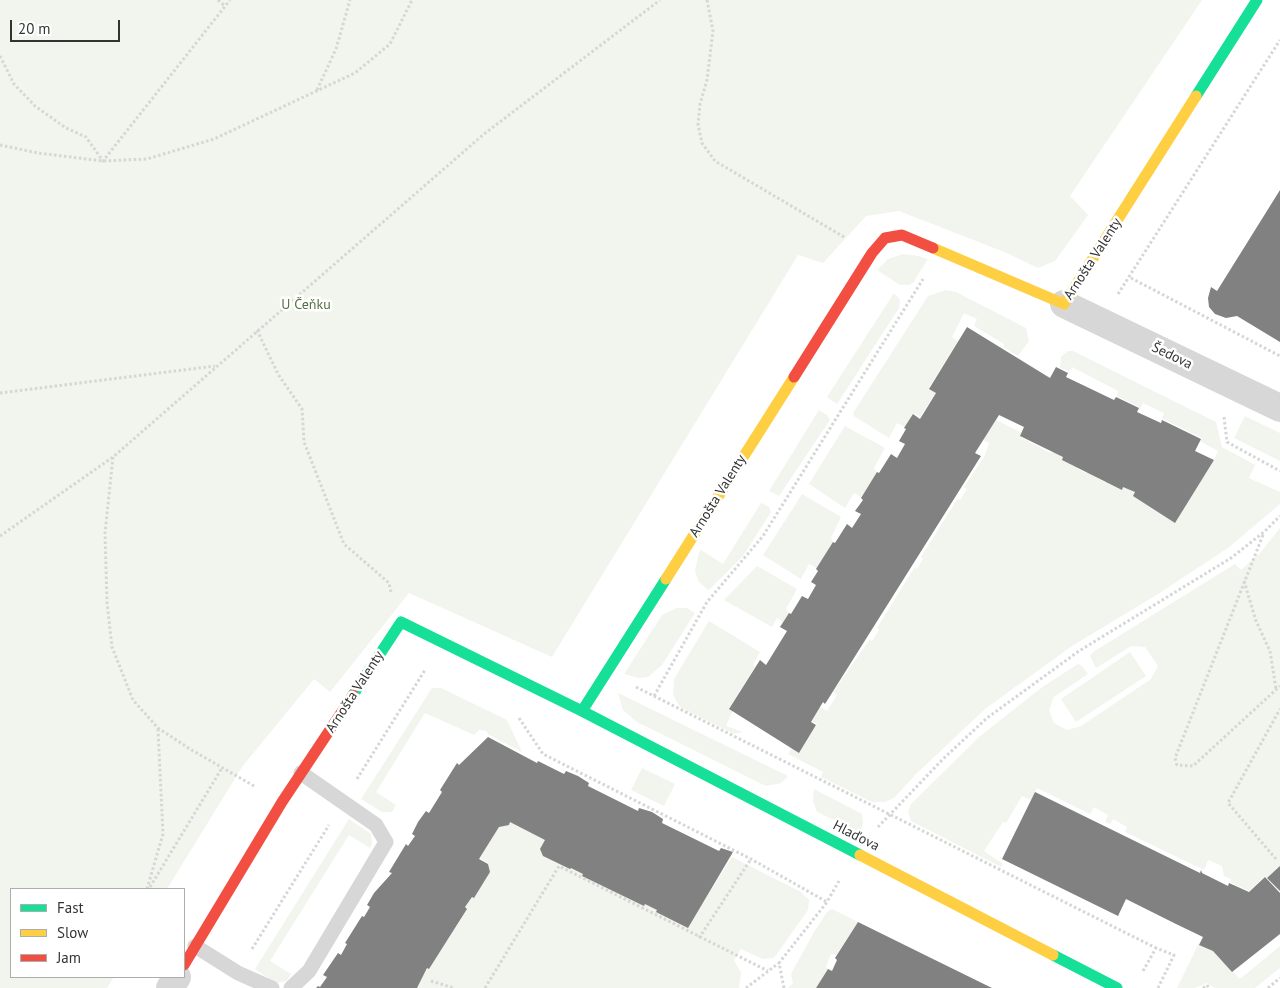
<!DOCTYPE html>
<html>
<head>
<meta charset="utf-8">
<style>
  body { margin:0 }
  #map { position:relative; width:1280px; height:988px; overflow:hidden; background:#fff; font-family:"PT Sans",sans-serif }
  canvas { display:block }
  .legend { position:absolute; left:10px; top:888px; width:175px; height:90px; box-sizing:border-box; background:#fff; border:1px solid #adadad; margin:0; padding:6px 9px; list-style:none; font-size:15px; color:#333 }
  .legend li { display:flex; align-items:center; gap:10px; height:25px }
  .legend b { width:25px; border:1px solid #adadad }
  .scale { position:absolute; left:10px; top:20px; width:110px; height:22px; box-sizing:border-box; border:2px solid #333; border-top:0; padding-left:6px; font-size:15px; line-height:18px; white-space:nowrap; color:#333; -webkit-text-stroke:4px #fff; paint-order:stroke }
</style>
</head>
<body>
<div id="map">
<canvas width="1280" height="988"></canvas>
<ul class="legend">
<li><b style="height:6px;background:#16e098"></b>Fast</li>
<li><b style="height:6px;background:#ffcf43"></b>Slow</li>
<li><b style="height:6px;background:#f24e42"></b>Jam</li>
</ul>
<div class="scale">20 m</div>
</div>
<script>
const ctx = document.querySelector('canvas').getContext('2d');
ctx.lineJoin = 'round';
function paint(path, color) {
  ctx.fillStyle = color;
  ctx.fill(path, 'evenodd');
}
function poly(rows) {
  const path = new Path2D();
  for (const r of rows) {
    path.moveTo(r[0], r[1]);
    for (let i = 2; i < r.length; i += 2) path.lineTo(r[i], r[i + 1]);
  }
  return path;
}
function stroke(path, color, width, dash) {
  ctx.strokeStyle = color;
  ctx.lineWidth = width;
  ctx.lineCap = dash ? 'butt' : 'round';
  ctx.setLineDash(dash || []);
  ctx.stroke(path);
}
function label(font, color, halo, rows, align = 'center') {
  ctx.font = font + ' "PT Sans",sans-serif';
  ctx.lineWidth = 5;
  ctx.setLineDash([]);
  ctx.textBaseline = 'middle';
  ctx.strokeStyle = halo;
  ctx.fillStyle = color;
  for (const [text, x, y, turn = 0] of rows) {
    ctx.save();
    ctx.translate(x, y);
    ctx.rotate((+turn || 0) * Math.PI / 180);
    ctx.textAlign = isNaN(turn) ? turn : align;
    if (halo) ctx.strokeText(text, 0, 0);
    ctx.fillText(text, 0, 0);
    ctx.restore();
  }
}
const green = poly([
  [0,0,1202,0,1070,196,1088,215,1055,261,1038,268,1007,253,899,211,866,216,823,263,798,255,552,657,409,593,330,692,314,679,242,767,167,889,11,889,11,977,114,977,107,988,0,988],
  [903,254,919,256,928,259,913,283,909,285,900,285,877,270,888,259],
  [946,290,956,292,1026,328,1029,341,1018,356,1003,347,1004,344,974,326,977,319,964,313,952,337,958,341,929,387,936,392,920,417,914,413,905,427,897,423,889,438,854,416,853,413,928,296],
  [894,293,900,300,899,308,837,404,827,397],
  [1068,351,1073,351,1216,422,1222,447,1255,465,1249,478,1280,492,1280,504,1228,548,1158,594,1072,646,985,709,916,774,894,798,885,802,872,802,821,777,823,772,788,754,792,747,800,752,817,724,812,720,820,707,827,711,837,695,833,692,870,639,872,641,879,630,877,628,914,568,917,569,923,559,921,557,958,498,960,500,967,489,964,487,984,457,989,443,983,440,996,420,1022,433,1020,437,1051,453,1053,450,1079,466,1078,469,1086,473,1088,471,1105,483,1106,480,1135,491,1133,495,1175,521,1214,460,1218,451,1200,441,1202,438,1163,419,1161,422,1164,413,1143,403,1139,411,1139,407,1117,396,1118,391,1072,367,1069,371,1060,368,1061,357],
  [819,410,827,415,830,420,779,496,769,491],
  [1245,416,1280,433,1280,461,1234,438],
  [845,426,885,448,874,468,877,472,869,485,861,497,854,493,845,508,809,484],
  [802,494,841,517,831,538,833,542,825,556,817,568,809,564,801,579,763,555],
  [761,503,769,507,771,512,743,556,709,590,707,589,699,582,695,571,699,553,701,550,723,564],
  [1280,528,1280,869,1269,879,1265,876,1249,891,1230,882,1231,879,1224,876,1222,866,1208,860,1204,870,1125,832,1127,827,1113,819,1110,824,1105,822,1108,815,1094,807,1090,814,1037,788,1031,800,1022,796,1006,823,1003,822,984,851,1003,864,1001,867,911,821,908,812,911,804,979,737,1041,688,1078,664,1082,666,1088,674,1054,697,1049,710,1054,723,1067,730,1081,726,1151,679,1158,666,1145,647,1131,646,1096,668,1090,656,1093,652,1235,564,1241,570,1260,553],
  [757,566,797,589,786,609,789,613,783,622,777,618,772,627,724,600],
  [677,608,687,608,695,613,662,665,648,677,638,678,624,674,662,615],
  [709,621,760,652,753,665,755,667,729,708,733,710,726,726,743,732,734,734,680,707,673,695,674,679],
  [1130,652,1146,676,1076,722,1061,699],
  [432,688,441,688,507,720,522,752,489,735,486,731,479,730,474,735,425,713,376,792,396,805,392,812,382,812,361,799],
  [618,693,788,776,781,783,766,786,637,722,623,710],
  [642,768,675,784,664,806,631,790],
  [814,789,862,814,863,824,860,832,817,812,813,801],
  [349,819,371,834,372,844,370,848,349,835,270,961,291,974,287,981,276,983,255,969],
  [510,821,546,838,571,867,644,904,646,902,688,926,732,857,801,892,809,900,808,910,774,958,763,959,741,949,734,960,741,973,739,988,417,988,427,968,430,967,467,909,465,906,472,897,475,896,490,871,488,863,480,858,500,826],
  [832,909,858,922,836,955,831,954,826,967,828,969,816,988,788,988,793,983,791,974,814,932,827,912],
  [1199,943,1213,951,1240,979,1280,946,1280,968,1255,988,1215,988,1207,983,1195,988,1177,988]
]);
const building = poly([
  [1280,190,1280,342,1237,316,1226,318,1215,314,1209,307,1208,298,1211,287,1217,291],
  [967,327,1050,378,1056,367,1068,373,1066,377,1114,400,1116,397,1139,408,1137,412,1161,423,1162,420,1201,439,1195,451,1214,460,1175,523,1133,496,1135,492,1123,487,1122,490,1062,460,1063,457,1020,436,1024,427,999,415,975,453,981,456,825,704,823,702,811,722,816,725,799,753,729,709,760,660,766,665,787,631,780,627,789,613,791,614,802,596,808,599,816,585,811,582,818,571,816,569,833,542,835,543,847,524,852,528,861,514,855,511,863,500,861,498,877,472,879,473,891,454,897,458,905,444,899,441,906,429,904,428,913,414,920,419,936,393,929,389],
  [488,737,537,763,538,761,564,774,566,771,578,776,589,783,588,786,638,811,639,808,652,812,663,819,662,823,719,851,721,848,733,852,688,928,656,912,657,910,645,904,644,906,582,876,583,874,571,868,570,869,543,856,540,849,545,840,510,822,509,825,499,827,479,859,488,864,490,872,474,898,472,897,465,907,467,909,429,969,427,968,417,988,316,988,318,986,320,987,327,977,323,975,338,953,341,955,347,944,345,943,362,916,364,917,370,907,367,905,374,893,392,873,389,872,406,844,408,846,415,836,412,834,418,822,426,811,429,813,442,792,440,790,457,763,459,765],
  [1035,792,1200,873,1201,870,1202,873,1228,886,1229,883,1249,892,1265,877,1280,893,1280,934,1232,972,1213,951,1199,945,1203,937,1176,924,1126,899,1118,916,1002,859],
  [1280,866,1280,891,1267,878],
  [858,922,933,959,992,988,816,988,828,969,832,971,837,960,835,958]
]);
const path = poly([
  [218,0,225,6],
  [707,0,713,31,707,80,700,104,698,125,702,143,715,161,844,237],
  [0,56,14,84,35,106,66,128,86,137,103,161,230,0],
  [317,90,336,49,350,0],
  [0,145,38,153,103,161,147,159,214,139,355,73,390,44,412,0],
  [1131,278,1280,356],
  [1118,294,1280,40],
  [257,330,278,374,302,409,304,442,344,544,389,583,391,592],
  [0,393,215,366],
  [1224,417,1227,442,1280,471],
  [113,457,105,533,107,603,112,647,133,700,158,728,190,749,254,786],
  [1263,535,1175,758,1177,765,1193,766,1280,686],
  [0,536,113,457,484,134,660,0],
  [1244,581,1256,621,1270,651,1276,689],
  [636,687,1156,948],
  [654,696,707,602,763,536,923,279],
  [519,718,543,754,751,859,827,902],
  [357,779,425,670],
  [878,827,943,759,987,718,1079,651,1231,558,1264,532,1280,516],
  [1276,859,1228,803,1280,709],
  [150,887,222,768],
  [147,889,163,834,158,729],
  [699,938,751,859],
  [252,949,329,825],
  [1143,971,1156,948,1174,955,1158,988],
  [431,981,454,988],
  [485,988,559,866,768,971],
  [746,988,779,963],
  [784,988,779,963,827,902,839,881],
  [1203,988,1207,985,1209,988],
  [1268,988,1280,978]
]);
const lane = poly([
  [195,946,238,973,272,988],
  [291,988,309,971,386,842,376,825,301,773]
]);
const street = poly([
  [1064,304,1280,408],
  [170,988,177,977]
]);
const fast = poly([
  [1196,96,1257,0],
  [353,695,401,622,582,711,666,579],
  [582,711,860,855],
  [1053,955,1117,988]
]);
const slow = poly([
  [933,248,1064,304,1196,96],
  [666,579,794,377],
  [860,855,1053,955]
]);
const jam = poly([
  [794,377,872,253,885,238,902,235,933,248],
  [184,965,282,802,353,695]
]);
const streetNames = [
  ["Arnošta Valenty",1093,259,-57],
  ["Šedova",1172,356,26],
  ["Arnošta Valenty",718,496,-58],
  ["Arnošta Valenty",355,692,-57],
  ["Hlaďova",856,836,27]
];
const parkNames = [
  ["U Čeňku",306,305]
];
paint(green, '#f1f5ed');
paint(building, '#818181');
stroke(path, '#d6d6d6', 3, [2.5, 2.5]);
stroke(lane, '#d7d7d7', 15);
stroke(street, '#d7d7d7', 28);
stroke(fast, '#16e098', 11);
stroke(slow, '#ffcf43', 11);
stroke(jam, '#f24e42', 11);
label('14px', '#333', '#fff', streetNames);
label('14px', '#56703f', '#fff', parkNames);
</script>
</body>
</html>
